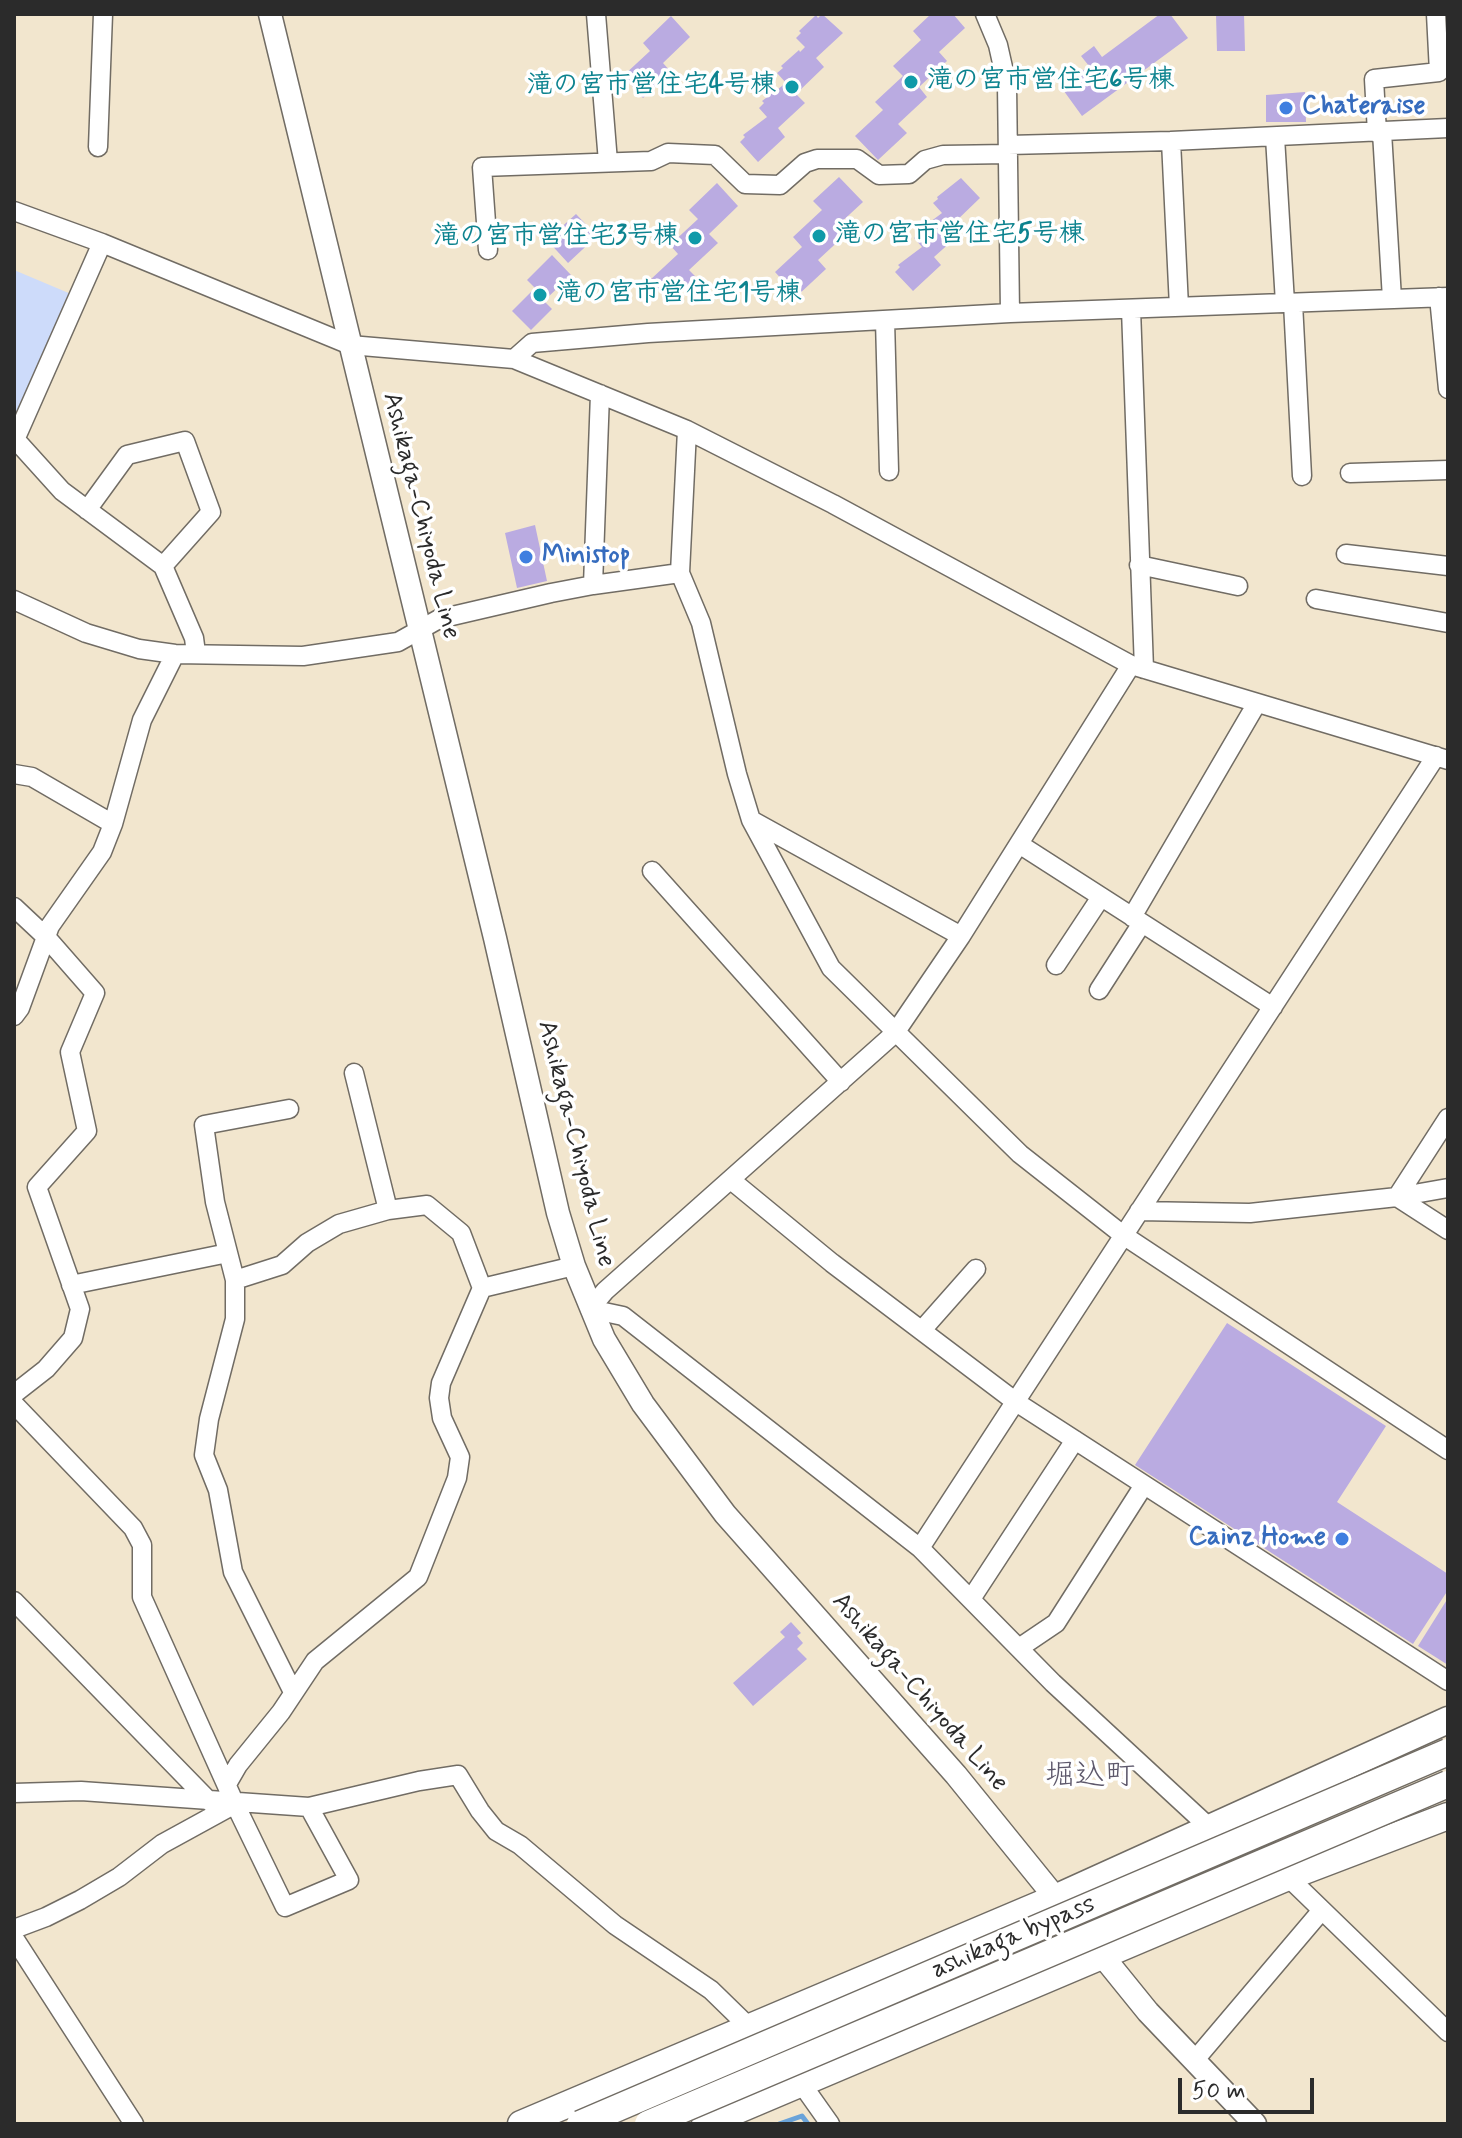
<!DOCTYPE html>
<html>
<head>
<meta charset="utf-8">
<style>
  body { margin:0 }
  #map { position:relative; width:1462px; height:2138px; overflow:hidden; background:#f2e6ce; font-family:Mynerve,sans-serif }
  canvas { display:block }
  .frame { position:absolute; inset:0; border:16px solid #2b2b2b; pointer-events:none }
  .scale { position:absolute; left:1178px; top:2078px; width:136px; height:36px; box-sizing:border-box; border:4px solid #2b2b2b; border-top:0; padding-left:10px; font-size:24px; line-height:28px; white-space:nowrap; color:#2b2b2b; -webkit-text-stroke:6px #fff; paint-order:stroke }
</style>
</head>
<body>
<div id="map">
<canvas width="1462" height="2138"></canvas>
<div class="frame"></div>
<div class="scale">50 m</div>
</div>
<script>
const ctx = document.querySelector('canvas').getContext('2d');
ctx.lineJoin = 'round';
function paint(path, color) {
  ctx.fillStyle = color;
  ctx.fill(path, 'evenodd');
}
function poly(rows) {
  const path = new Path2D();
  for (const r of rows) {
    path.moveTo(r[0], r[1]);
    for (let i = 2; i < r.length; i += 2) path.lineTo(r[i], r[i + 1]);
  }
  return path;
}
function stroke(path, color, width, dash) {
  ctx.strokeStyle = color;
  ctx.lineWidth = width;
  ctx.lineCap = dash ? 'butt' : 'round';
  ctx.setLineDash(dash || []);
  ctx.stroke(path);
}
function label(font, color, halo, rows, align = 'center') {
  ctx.font = font + ' Mynerve,"Klee One",sans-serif';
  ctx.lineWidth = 7;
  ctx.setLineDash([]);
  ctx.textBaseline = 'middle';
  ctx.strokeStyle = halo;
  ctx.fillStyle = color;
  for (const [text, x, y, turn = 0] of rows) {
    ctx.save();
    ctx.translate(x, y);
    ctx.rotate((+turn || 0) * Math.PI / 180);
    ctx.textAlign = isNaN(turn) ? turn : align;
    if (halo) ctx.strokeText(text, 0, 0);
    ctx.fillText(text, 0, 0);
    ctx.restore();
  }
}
const built = poly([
  [14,270,71,294,14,420]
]);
const stream = poly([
  [779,2124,802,2116,808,2124]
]);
const building = poly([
  [822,14,843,33,816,58,824,67,796,94,805,103,778,128,785,137,758,162,740,142,745,137,743,135,767,117,759,108,764,103,762,101,786,83,777,73,783,68,781,66,799,50,800,52,805,47,796,38,801,33,799,31,816,15,818,18],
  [931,14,953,14,965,28,939,52,947,61,919,87,927,97,898,124,907,133,878,160,855,136,883,110,875,102,903,76,893,66,921,40,913,31],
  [1160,14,1170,14,1188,38,1082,116,1061,87,1089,66,1081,56,1094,46,1102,57],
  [1216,14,1244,14,1245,51,1217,51],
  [671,16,690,37,663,63,671,72,643,98,623,76,650,51,643,43],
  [1305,92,1306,122,1266,122,1266,95],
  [839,177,863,202,837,226,845,235,818,260,826,269,797,296,775,272,802,247,793,237,822,210,813,201],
  [961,178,980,198,953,224,961,233,934,257,941,265,913,291,895,272,900,267,898,265,922,247,914,238,920,233,918,231,942,213,933,203,938,199,937,197],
  [717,183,738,206,709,234,718,243,689,270,696,277,670,302,650,280,678,254,670,245,698,219,689,210],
  [576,214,597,236,568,263,547,240],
  [552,255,571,275,544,301,552,309,531,330,512,311,535,288,527,280],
  [535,525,547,581,517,588,505,533],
  [1227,1323,1386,1426,1337,1502,1448,1574,1448,1590,1413,1644,1135,1465],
  [1448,1598,1448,1665,1418,1646],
  [791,1622,801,1633,797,1636,803,1643,797,1649,807,1659,753,1706,733,1683,785,1637,780,1632]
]);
const minor = poly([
  [596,14,608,162],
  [985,14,998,45,1007,85,1010,313],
  [1382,132,1392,299],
  [1377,133,1374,79,1439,72,1436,14],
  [1275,137,1285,303],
  [1171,141,1179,307],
  [1008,145,1171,141,1448,128],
  [98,147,103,14],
  [14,211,102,243,350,345,514,359,687,430,833,504,1131,665,1448,760],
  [488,250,482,167,651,161,668,153,715,155,745,184,780,185,805,163,817,159,857,159,879,175,909,174,925,160,943,155,1008,154],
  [1439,297,1448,389],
  [1293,303,1302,476],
  [1131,309,1144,669],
  [885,320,889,471],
  [514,359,532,343,648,333,1010,313,1448,297],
  [687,430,680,573,701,623,737,774,751,820,831,968,1020,1154,1123,1235,1448,1450],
  [15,439,62,491,163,566,194,638,196,653],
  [14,442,102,243],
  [1350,473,1448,470],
  [87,510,127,455,185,441,211,512,163,566],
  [1346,554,1448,566],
  [1139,565,1238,586],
  [593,585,600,394],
  [1316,599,1448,623],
  [14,600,86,633,139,649,175,654,303,656,398,642,439,619,551,593,593,585,680,573],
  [1131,665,961,936,895,1033,605,1291,590,1309,623,1316,920,1548,1053,1683,1211,1829],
  [14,774,32,777,113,824],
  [751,820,961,936],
  [1019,844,1273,1007],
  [652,871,841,1082],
  [14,907,46,937,95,993,70,1052,87,1131,37,1187,80,1309,73,1338,46,1369,14,1394],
  [1132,917,1257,703],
  [1056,965,1101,897],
  [1099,990,1142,923],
  [14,1016,20,1008,50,926,102,852,113,824,142,720,175,654],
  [354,1073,388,1210],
  [289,1109,204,1125,215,1202,235,1280,235,1319,209,1419,204,1455,218,1490,233,1572,293,1692],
  [1448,1118,1397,1197,1448,1230],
  [731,1180,832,1263,1016,1402,1448,1681],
  [1139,1211,1250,1213,1397,1197,1448,1188],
  [71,1285,228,1253],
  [482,1288,574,1266],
  [922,1330,976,1269],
  [14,1404,133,1528,142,1545,142,1597,235,1804,162,1844,119,1877,80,1900,46,1917,14,1929],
  [920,1548,1436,756],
  [971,1599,1075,1440],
  [14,1601,210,1802],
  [1019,1648,1056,1623,1144,1485],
  [227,1784,238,1765,281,1712,315,1661,418,1577,457,1478,460,1457,442,1418,439,1398,441,1383,482,1288,461,1233,427,1205,388,1210,339,1224,307,1243,282,1265,235,1280],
  [14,1793,81,1791,309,1807,419,1781,458,1775,480,1811,496,1831,520,1845,615,1925,711,1990,750,2028],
  [235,1804,285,1907,349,1880,309,1807],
  [1288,1877,1448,2032],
  [14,1938,134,2124],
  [1194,2061,1322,1910],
  [801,2083,830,2124]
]);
const major = poly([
  [270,14,495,938,558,1213,574,1266,604,1339,643,1404,725,1514,956,1775,1148,2012,1255,2124]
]);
const highway = poly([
  [521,2124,1055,1898,1448,1720],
  [705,2124,1288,1877,1448,1816]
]);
const highwayBridge = poly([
  [580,2124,1448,1752],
  [648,2124,1448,1784]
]);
const markers = [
  [911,82,8,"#0f9aa8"],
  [792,87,8,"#0f9aa8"],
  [1286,108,8,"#3f7fe0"],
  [819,236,8,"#0f9aa8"],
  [695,238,8,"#0f9aa8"],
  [540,295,8,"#0f9aa8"],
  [526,557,8,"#3f7fe0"],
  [1342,1539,8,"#3f7fe0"]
];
const cultureNames = [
  ["滝の宮市営住宅6号棟",927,82],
  ["滝の宮市営住宅4号棟",776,87,"right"],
  ["滝の宮市営住宅5号棟",835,236],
  ["滝の宮市営住宅3号棟",679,238,"right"],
  ["滝の宮市営住宅1号棟",556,295]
];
const shopNames = [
  ["Chateraise",1302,108],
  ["Ministop",542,557],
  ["Cainz Home",1326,1539,"right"]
];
const streetNames = [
  ["Ashikaga-Chiyoda Line",420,516,76],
  ["Ashikaga-Chiyoda Line",575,1144,76],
  ["Ashikaga-Chiyoda Line",919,1693,49],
  ["ashikaga bypass",1014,1938,-23]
];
const quarterNames = [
  ["堀込町",1090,1778]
];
paint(built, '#cddbfa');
stroke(stream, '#6aa3d9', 5);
paint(building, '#baabe1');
stroke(minor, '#716c64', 21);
stroke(major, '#716c64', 25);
stroke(highway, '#716c64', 29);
stroke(minor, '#fff', 18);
stroke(major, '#fff', 22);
stroke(highway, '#fff', 26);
stroke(highwayBridge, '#716c64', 29, []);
stroke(highwayBridge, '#fff', 26);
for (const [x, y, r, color] of markers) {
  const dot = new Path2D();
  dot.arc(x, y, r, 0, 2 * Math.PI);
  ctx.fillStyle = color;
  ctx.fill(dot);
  stroke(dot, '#fff', 3);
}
label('bold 26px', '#0d838f', '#fff', cultureNames, 'left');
label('bold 26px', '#366cbe', '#fff', shopNames, 'left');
label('26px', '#2b2b2b', '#fff', streetNames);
label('30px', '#5d586b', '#fff', quarterNames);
</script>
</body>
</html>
